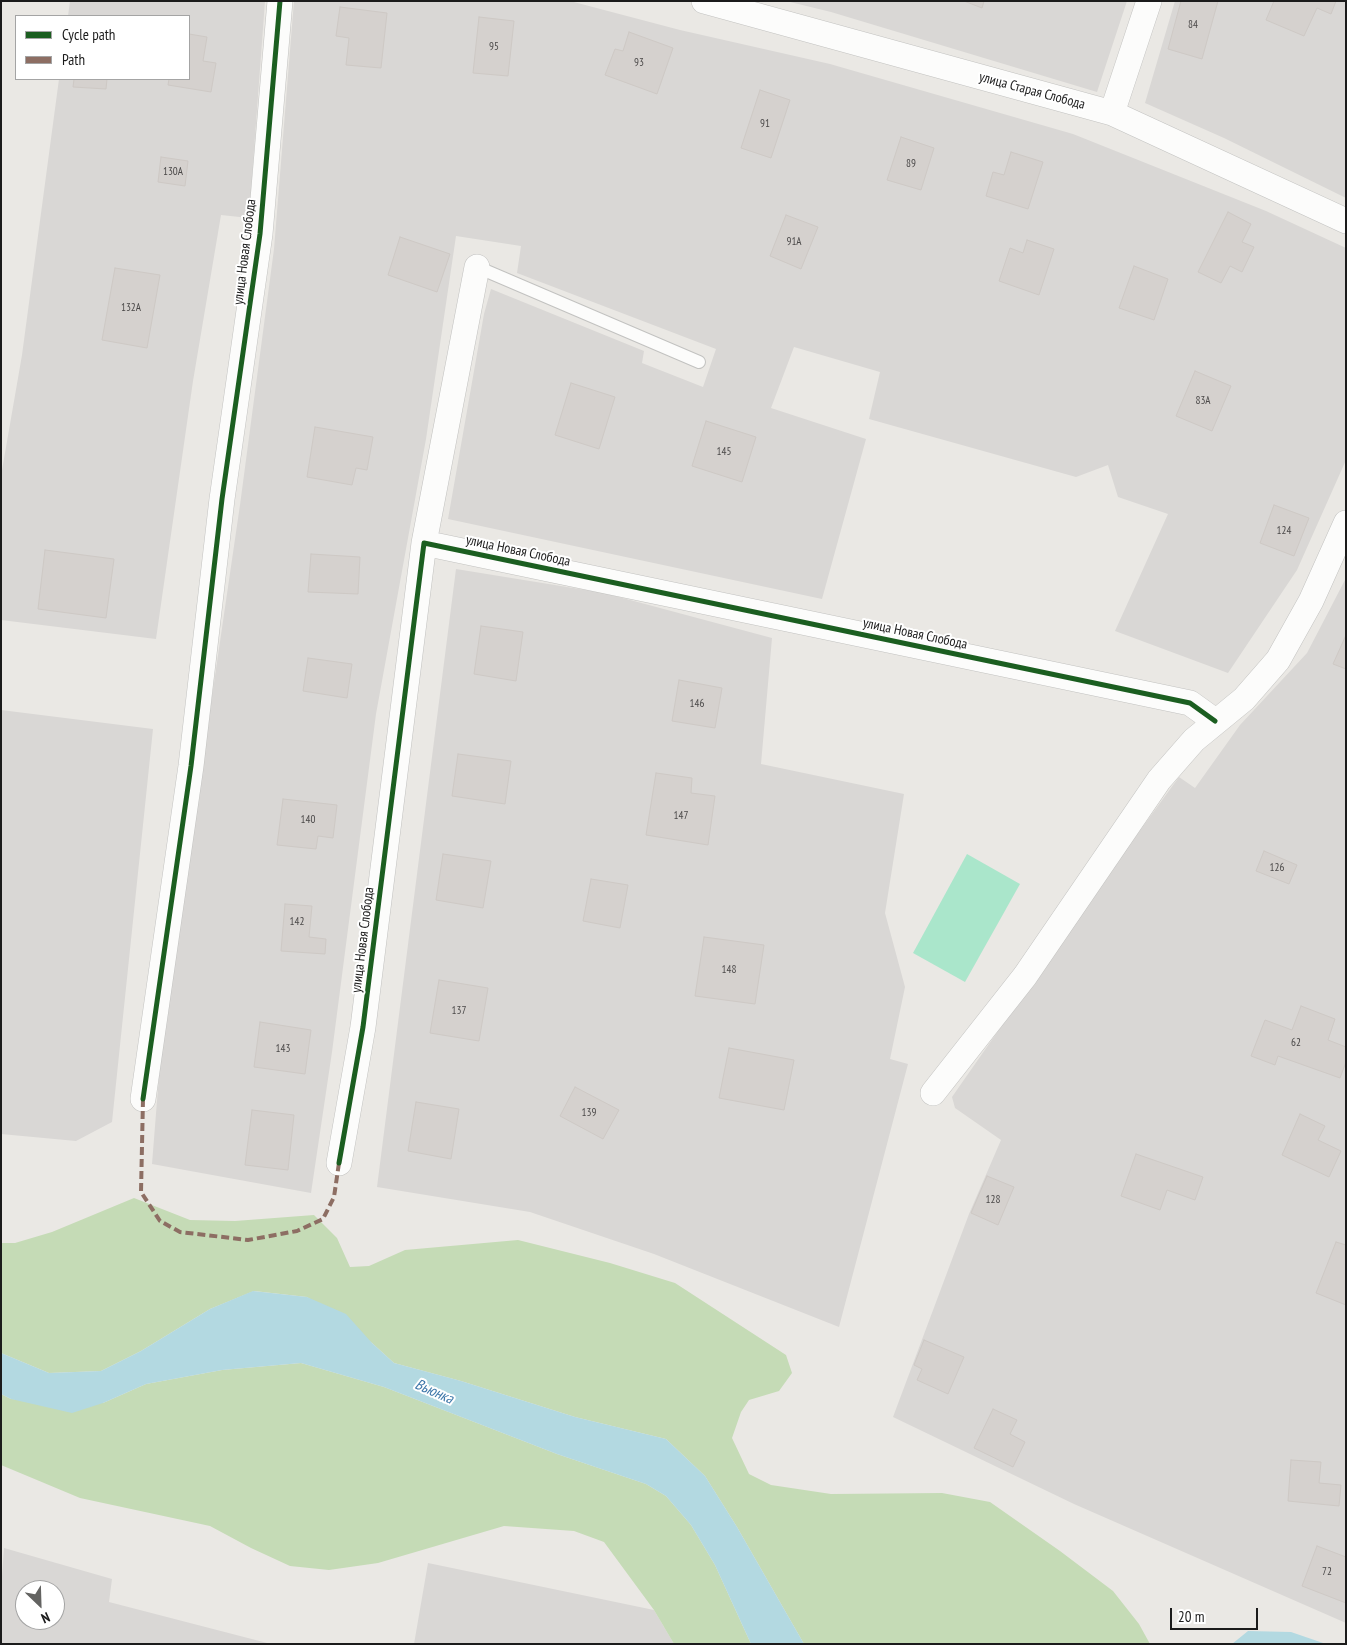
<!DOCTYPE html>
<html>
<head>
<meta charset="utf-8">
<style>
  body { margin:0 }
  #map { position:relative; width:1347px; height:1645px; overflow:hidden; background:#eae8e4; font-family:"PT Sans Narrow",sans-serif }
  canvas { display:block }
  .frame { position:absolute; inset:0; border:2px solid #1b1b1b; pointer-events:none }
  .legend { position:absolute; left:15px; top:15px; width:175px; height:65px; box-sizing:border-box; background:#fff; border:1px solid #a4a4a4; margin:0; padding:6px 9px; list-style:none; font-size:15px; color:#1b1b1b }
  .legend li { display:flex; align-items:center; gap:10px; height:25px }
  .legend b { width:25px; border:1px solid #a4a4a4 }
  .north { position:absolute; left:15px; top:1580px; width:50px; height:50px; box-sizing:border-box; background:#fff; border:1px solid #a4a4a4; border-radius:50%; rotate:156deg; font-size:14px; font-weight:700; line-height:20px; text-align:center; color:#1b1b1b }
  .north::after { content:''; display:block; margin:auto; width:18px; height:22px; background:#636361; clip-path:polygon(50% 0,100% 100%,50% 72%,0 100%) }
  .scale { position:absolute; left:1170px; top:1608px; width:88px; height:22px; box-sizing:border-box; border:2px solid #1b1b1b; border-top:0; padding-left:6px; font-size:15px; line-height:18px; white-space:nowrap; color:#1b1b1b; -webkit-text-stroke:4px #fff; paint-order:stroke }
</style>
</head>
<body>
<div id="map">
<canvas width="1347" height="1645"></canvas>
<div class="frame"></div>
<ul class="legend">
<li><b style="height:6px;background:#1b5e20"></b>Cycle path</li>
<li><b style="height:6px;background:#8d6e63"></b>Path</li>
</ul>
<div class="north">N</div>
<div class="scale">20 m</div>
</div>
<script>
const ctx = document.querySelector('canvas').getContext('2d');
ctx.lineJoin = 'round';
function paint(path, color) {
  ctx.fillStyle = color;
  ctx.fill(path, 'evenodd');
}
function poly(rows) {
  const path = new Path2D();
  for (const r of rows) {
    path.moveTo(r[0], r[1]);
    for (let i = 2; i < r.length; i += 2) path.lineTo(r[i], r[i + 1]);
  }
  return path;
}
function stroke(path, color, width, dash) {
  ctx.strokeStyle = color;
  ctx.lineWidth = width;
  ctx.lineCap = dash ? 'butt' : 'round';
  ctx.setLineDash(dash || []);
  ctx.stroke(path);
}
function label(font, color, halo, rows, align = 'center') {
  ctx.font = font + ' "PT Sans Narrow",sans-serif';
  ctx.lineWidth = 4;
  ctx.setLineDash([]);
  ctx.textBaseline = 'middle';
  ctx.strokeStyle = halo;
  ctx.fillStyle = color;
  for (const [text, x, y, turn = 0] of rows) {
    ctx.save();
    ctx.translate(x, y);
    ctx.rotate((+turn || 0) * Math.PI / 180);
    ctx.textAlign = isNaN(turn) ? turn : align;
    if (halo) ctx.strokeText(text, 0, 0);
    ctx.fillText(text, 0, 0);
    ctx.restore();
  }
}
const residential = poly([
  [70,1,265,1,249,218,221,215,193,381,156,639,1,620,1,476,22,355,59,79,189,79,189,16,68,16],
  [294,1,570,1,680,30,830,64,1073,134,1266,211,1346,248,1346,460,1297,570,1228,673,1115,631,1168,514,1118,497,1108,465,1076,477,869,419,880,372,794,347,771,408,866,439,822,599,448,519,484,314,491,289,644,351,642,363,703,387,716,349,517,273,521,246,456,236,426,439,376,714,332,1052,311,1193,152,1164,162,1038,240,505,274,249],
  [786,1,1127,1,1097,92,831,12],
  [1175,1,1346,1,1346,198,1224,138,1145,103],
  [456,569,604,593,772,638,761,764,904,794,885,913,905,987,890,1059,908,1064,839,1327,654,1254,530,1212,377,1187],
  [1346,578,1346,1623,1074,1504,893,1417,969,1214,1001,1140,955,1108,952,1097,1095,892,1179,777,1195,788,1240,725,1307,653],
  [1,710,153,729,112,1122,76,1141,1,1134],
  [4,1548,112,1579,109,1602,271,1644,1,1644,1,1590],
  [25,1590,55,1590,55,1620,25,1620],
  [428,1563,654,1610,674,1644,414,1644]
]);
const forest = poly([
  [134,1198,190,1220,235,1221,314,1215,337,1238,350,1267,369,1266,405,1250,518,1240,610,1263,675,1283,786,1355,792,1373,779,1391,749,1400,741,1412,732,1438,749,1474,771,1485,831,1494,942,1493,990,1502,1060,1551,1113,1591,1139,1624,1150,1644,804,1644,737,1527,705,1476,666,1439,575,1417,461,1381,394,1363,372,1343,307,1297,254,1291,210,1309,141,1351,101,1371,49,1373,1,1353,1,1243,15,1243,52,1232],
  [301,1363,384,1387,557,1454,646,1484,666,1496,691,1525,715,1565,751,1644,674,1644,654,1610,604,1542,574,1531,504,1526,378,1563,329,1570,290,1566,251,1548,210,1526,80,1498,1,1465,1,1394,11,1399,103,1403,146,1384,222,1370]
]);
const pitch = poly([
  [967,854,1020,884,965,982,913,953]
]);
const water = poly([
  [253,1291,307,1297,346,1314,372,1343,394,1363,461,1381,575,1417,666,1439,705,1476,737,1527,804,1644,751,1644,715,1565,691,1525,666,1496,646,1484,557,1454,384,1387,301,1363,222,1370,146,1384,103,1403,72,1413,11,1399,1,1394,1,1353,49,1373,101,1371,141,1351,210,1309],
  [1248,1631,1291,1632,1326,1644,1232,1644]
]);
const building = poly([
  [964,1,984,1,982,8,964,1],
  [1181,1,1218,1,1202,59,1168,49,1181,1],
  [1274,1,1336,1,1331,14,1317,8,1304,36,1266,20,1274,1],
  [340,7,387,13,381,68,346,65,349,38,336,36,340,7],
  [479,17,514,21,508,76,473,73,479,17],
  [629,32,673,48,657,94,605,75,615,49,623,51,629,32],
  [189,34,207,37,203,61,216,63,211,92,168,85,169,79,189,79,189,34],
  [74,79,107,79,106,89,73,87,74,79],
  [760,90,790,100,771,158,741,148,760,90],
  [901,137,934,148,921,190,887,180,901,137],
  [1011,152,1043,162,1028,209,986,196,993,172,1004,175,1011,152],
  [161,157,188,161,185,186,158,182,161,157],
  [1228,212,1251,224,1242,242,1254,247,1242,272,1230,266,1221,283,1198,272,1228,212],
  [786,215,818,227,801,269,770,256,786,215],
  [400,237,450,254,437,292,388,275,400,237],
  [1027,240,1054,249,1039,295,999,281,1010,248,1023,253,1027,240],
  [1134,266,1168,279,1154,320,1119,308,1134,266],
  [115,268,160,275,147,348,102,340,115,268],
  [1195,371,1231,386,1212,431,1176,416,1195,371],
  [571,383,615,397,599,449,555,435,571,383],
  [706,421,756,437,742,482,692,466,706,421],
  [315,427,373,437,367,470,356,468,352,485,307,477,315,427],
  [1274,505,1309,518,1294,556,1260,543,1274,505],
  [45,550,114,559,106,618,38,609,45,550],
  [311,554,360,557,358,594,308,592,311,554],
  [481,626,523,632,516,681,474,674,481,626],
  [1346,635,1346,669,1333,664,1346,635],
  [308,658,352,664,347,698,303,691,308,658],
  [679,680,722,688,715,728,672,721,679,680],
  [458,754,511,761,505,804,452,796,458,754],
  [656,773,692,778,691,793,715,796,708,845,646,835,656,773],
  [283,799,337,805,333,838,318,836,316,849,277,845,283,799],
  [1264,851,1297,865,1289,884,1256,871,1264,851],
  [443,854,491,861,483,908,436,900,443,854],
  [591,879,628,885,620,928,583,921,591,879],
  [285,904,312,906,309,937,326,939,325,954,281,951,285,904],
  [704,937,764,945,755,1004,695,996,704,937],
  [439,980,488,988,479,1041,430,1033,439,980],
  [1301,1006,1335,1019,1328,1040,1346,1047,1346,1062,1340,1078,1278,1056,1275,1065,1251,1056,1265,1020,1292,1030,1301,1006],
  [260,1022,311,1030,305,1074,254,1067,260,1022],
  [729,1048,794,1060,784,1110,719,1098,729,1048],
  [575,1087,619,1110,603,1139,560,1116,575,1087],
  [416,1102,459,1109,451,1159,408,1151,416,1102],
  [252,1110,294,1115,288,1170,245,1165,252,1110],
  [1300,1114,1325,1126,1318,1140,1341,1151,1329,1177,1282,1155,1300,1114],
  [1136,1154,1203,1177,1195,1200,1167,1190,1160,1210,1121,1196,1136,1154],
  [987,1176,1014,1187,998,1225,971,1213,987,1176],
  [1336,1242,1346,1245,1346,1305,1316,1293,1336,1242],
  [924,1340,964,1357,948,1394,917,1380,922,1369,914,1365,924,1340],
  [993,1409,1017,1420,1010,1434,1025,1442,1013,1467,974,1448,993,1409],
  [1291,1460,1321,1462,1319,1483,1341,1485,1339,1506,1288,1501,1291,1460],
  [1317,1546,1346,1557,1346,1603,1302,1586,1317,1546]
]);
const service = poly([
  [477,267,699,362]
]);
const minor = poly([
  [704,1,1112,113,1346,221],
  [1112,113,1149,1],
  [424,543,477,267],
  [933,1093,1025,976,1159,780,1194,740,1244,699,1278,660,1311,601,1346,523],
  [143,1099,191,766,222,499,260,234,280,1],
  [339,1163,363,1027,424,543,1190,703,1215,721]
]);
const quiet = poly([
  [143,1099,141,1192,160,1221,180,1232,248,1240,297,1231,323,1219,334,1197,339,1163]
]);
const cycleway = poly([
  [143,1099,191,766,222,499,260,234,280,1],
  [339,1163,363,1027,424,543,1190,703,1215,721]
]);
const numberNames = [
  ["84",1193,25],
  ["95",494,47],
  ["93",639,63],
  ["91",765,124],
  ["89",911,164],
  ["130А",173,172],
  ["91А",794,242],
  ["132А",131,308],
  ["83А",1203,401],
  ["145",724,452],
  ["124",1284,531],
  ["146",697,704],
  ["147",681,816],
  ["140",308,820],
  ["126",1277,868],
  ["142",297,922],
  ["148",729,970],
  ["137",459,1011],
  ["62",1296,1043],
  ["143",283,1049],
  ["139",589,1113],
  ["128",993,1200],
  ["72",1327,1572]
];
const streetNames = [
  ["улица Старая Слобода",1032,91,15],
  ["улица Новая Слобода",245,252,-83],
  ["улица Новая Слобода",518,551,12],
  ["улица Новая Слобода",915,634,12],
  ["улица Новая Слобода",363,940,-83]
];
const waterNames = [
  ["Вьюнка",434,1392,24]
];
paint(residential, '#d9d7d5');
paint(forest, '#c5dbb6');
paint(pitch, '#aae6cb');
paint(water, '#b3d9e1');
paint(building, '#d5d1ce');
stroke(building, '#cec9c5', 1);
stroke(service, '#c2c2c0', 14);
stroke(minor, '#c2c2c0', 26);
stroke(service, '#fcfcfb', 12);
stroke(minor, '#fcfcfb', 25);
stroke(quiet, '#8d6e63', 4, [8, 4]);
stroke(cycleway, '#1b5e20', 5);
label('11px', '#4a4848', null, numberNames);
label('14px', '#1b1b1b', '#fff', streetNames);
label('italic 15px', '#3f78aa', '#fff', waterNames);
</script>
</body>
</html>
